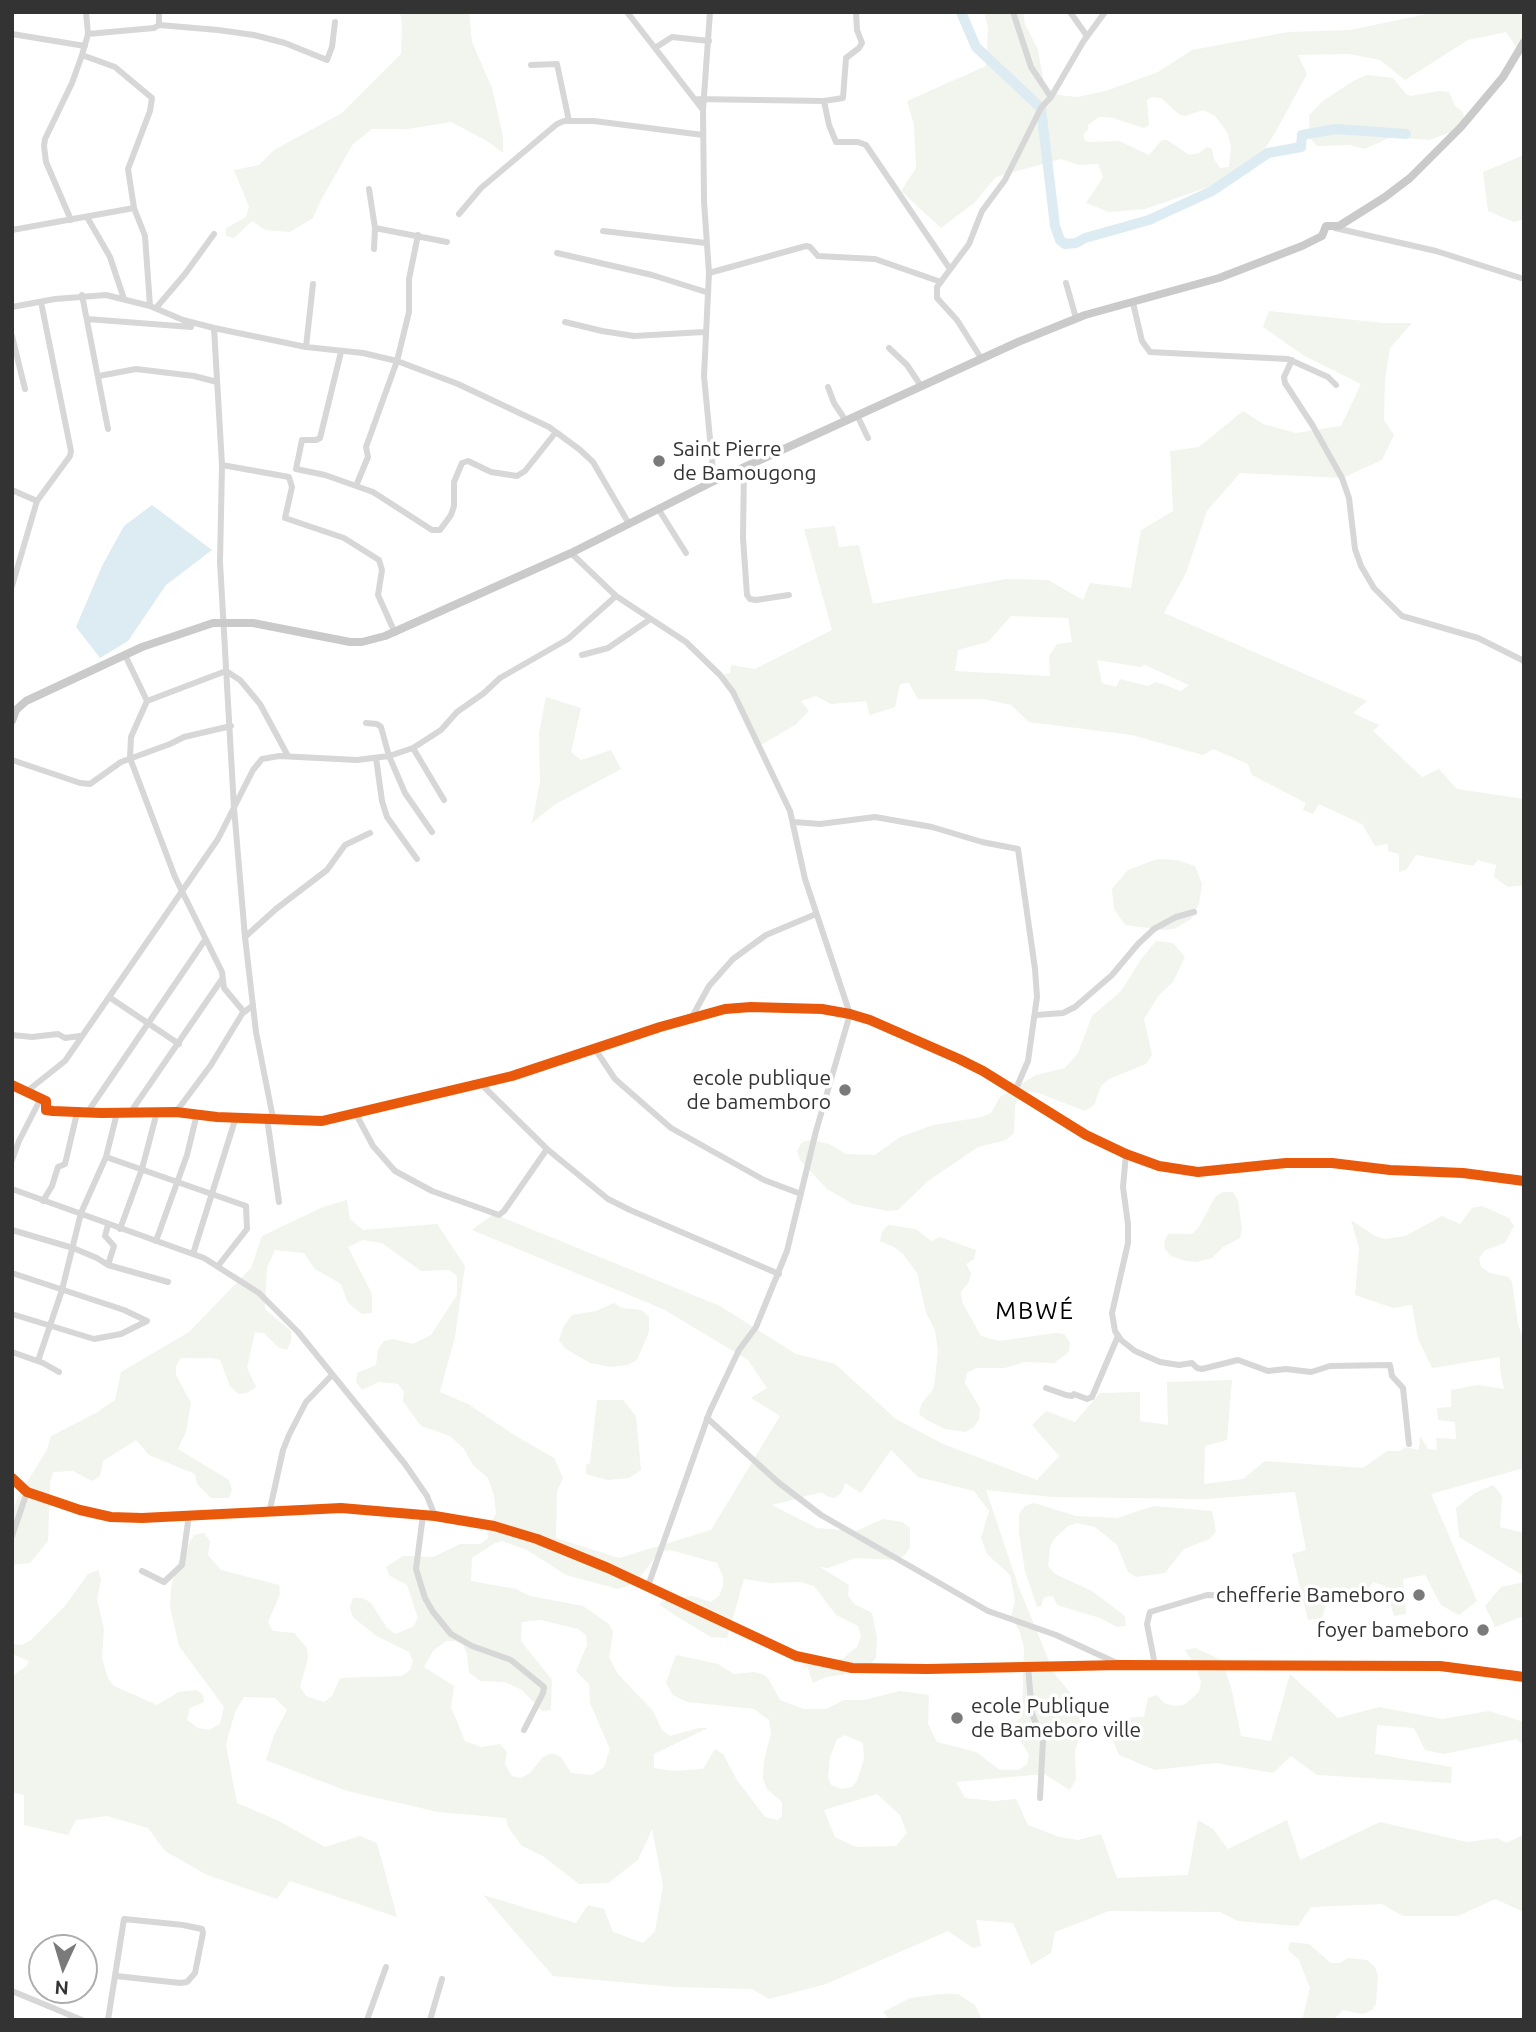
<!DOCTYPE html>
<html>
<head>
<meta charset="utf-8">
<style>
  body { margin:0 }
  #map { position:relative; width:1536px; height:2032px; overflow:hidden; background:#fff; font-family:Ubuntu,sans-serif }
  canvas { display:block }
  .frame { position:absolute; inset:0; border:14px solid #333; pointer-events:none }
  .north { position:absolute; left:28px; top:1934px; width:70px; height:70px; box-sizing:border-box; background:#fff; border:2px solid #adadad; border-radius:50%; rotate:184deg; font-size:19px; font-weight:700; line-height:28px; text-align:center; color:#333 }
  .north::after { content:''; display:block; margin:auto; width:24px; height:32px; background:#7a7a7a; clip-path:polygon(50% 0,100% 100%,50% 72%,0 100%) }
</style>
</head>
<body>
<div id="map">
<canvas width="1536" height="2032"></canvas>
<div class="frame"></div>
<div class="north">N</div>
</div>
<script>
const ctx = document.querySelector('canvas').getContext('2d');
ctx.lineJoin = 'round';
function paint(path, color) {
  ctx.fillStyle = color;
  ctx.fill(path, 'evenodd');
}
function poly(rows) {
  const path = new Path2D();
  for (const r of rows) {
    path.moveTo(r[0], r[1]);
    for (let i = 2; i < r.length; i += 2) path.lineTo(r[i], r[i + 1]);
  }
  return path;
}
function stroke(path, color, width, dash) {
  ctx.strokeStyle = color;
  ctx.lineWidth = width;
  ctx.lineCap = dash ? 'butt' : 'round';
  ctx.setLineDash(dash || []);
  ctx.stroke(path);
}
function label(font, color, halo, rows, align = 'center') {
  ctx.font = font + ' Ubuntu,sans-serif';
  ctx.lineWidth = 7;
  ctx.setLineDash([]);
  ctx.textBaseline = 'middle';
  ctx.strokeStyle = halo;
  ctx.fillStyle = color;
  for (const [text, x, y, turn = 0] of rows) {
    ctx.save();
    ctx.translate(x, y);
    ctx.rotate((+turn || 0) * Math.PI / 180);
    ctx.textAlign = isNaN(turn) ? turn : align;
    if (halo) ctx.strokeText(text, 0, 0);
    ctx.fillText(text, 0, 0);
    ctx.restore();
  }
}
const green = poly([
  [400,12,469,12,472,42,492,88,503,136,503,153,487,141,451,122,408,129,372,129,353,144,321,200,313,218,290,232,265,230,252,221,234,238,226,236,226,228,246,217,249,207,234,170,259,165,274,150,342,113,401,54,402,24],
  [984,12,1023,12,1025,24,1038,50,1045,89,1059,95,1077,97,1106,91,1158,72,1192,50,1288,32,1350,30,1437,12,1524,12,1524,58,1506,32,1468,40,1405,80,1380,60,1349,54,1298,55,1307,74,1275,133,1249,173,1145,209,1109,212,1086,203,1103,177,1098,164,1079,165,1061,159,996,177,974,203,941,228,901,191,916,168,914,125,907,101,986,66,988,28],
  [1151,97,1161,98,1179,114,1185,116,1203,110,1215,116,1227,132,1231,146,1229,167,1220,168,1214,159,1212,149,1207,147,1199,153,1189,155,1167,140,1162,140,1149,155,1119,141,1088,142,1084,139,1084,134,1088,130,1088,125,1099,117,1109,117,1144,128,1149,125,1147,100],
  [1367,75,1393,78,1406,94,1410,96,1439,91,1449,92,1455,106,1463,112,1464,119,1454,131,1429,140,1391,137,1365,149,1350,145,1317,146,1310,138,1309,115,1323,101,1353,81],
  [1524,155,1524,219,1514,222,1488,211,1483,172],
  [1269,311,1383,323,1412,323,1390,348,1385,380,1384,420,1394,435,1382,460,1342,478,1240,473,1207,511,1186,573,1164,613,1367,701,1353,713,1379,725,1373,731,1422,777,1439,769,1457,789,1524,799,1524,885,1508,887,1494,877,1496,865,1478,860,1473,866,1416,855,1406,870,1399,872,1399,854,1388,851,1388,844,1375,846,1362,824,1319,804,1313,814,1303,810,1306,803,1252,775,1248,764,1213,749,1203,755,1132,735,1029,722,1011,705,984,699,918,699,909,683,900,684,895,707,870,715,870,717,866,701,831,704,816,696,801,701,809,711,795,725,761,745,721,675,730,673,731,665,755,669,832,630,804,529,835,526,839,547,859,545,873,604,1006,579,1048,580,1083,600,1090,583,1131,588,1141,530,1173,511,1170,451,1199,447,1243,411,1263,424,1296,433,1341,426,1361,384,1303,355,1263,327],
  [1011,616,1068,618,1072,642,1057,644,1049,656,1050,676,955,671,958,650,988,642],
  [1097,660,1140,667,1145,665,1189,685,1181,691,1156,682,1148,686,1120,679,1116,687,1102,683],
  [546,697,581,708,571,752,581,760,611,750,621,769,554,805,532,823,540,782,539,733],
  [1157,859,1177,860,1195,866,1202,884,1199,904,1191,919,1174,929,1164,930,1125,925,1114,909,1112,889,1128,870],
  [1156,941,1173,943,1185,957,1173,982,1159,995,1144,1019,1152,1055,1146,1064,1109,1079,1101,1086,1094,1105,1085,1111,1038,1093,1028,1092,1019,1097,1015,1106,1014,1133,1006,1140,978,1147,928,1181,898,1210,887,1211,853,1204,827,1189,800,1160,797,1151,802,1142,811,1140,829,1144,846,1154,875,1155,900,1137,933,1125,982,1117,991,1113,1000,1097,1036,1075,1065,1068,1078,1053,1092,1016,1121,991,1142,958],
  [1223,1192,1233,1192,1238,1200,1242,1229,1240,1238,1223,1247,1212,1258,1196,1262,1186,1261,1171,1256,1165,1249,1164,1242,1168,1234,1192,1234,1199,1227,1215,1197],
  [347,1200,350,1219,363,1230,437,1224,465,1266,455,1337,440,1392,468,1404,514,1435,554,1458,563,1478,557,1491,556,1538,619,1558,711,1530,780,1416,751,1398,767,1388,748,1360,663,1309,472,1230,494,1214,720,1306,796,1354,835,1364,896,1419,941,1443,1037,1480,1059,1456,1032,1425,1046,1411,1075,1422,1100,1393,1140,1392,1140,1421,1168,1425,1167,1382,1232,1380,1227,1440,1205,1446,1204,1484,1243,1479,1265,1461,1363,1468,1387,1451,1400,1451,1405,1447,1419,1450,1420,1436,1428,1449,1437,1450,1436,1438,1456,1439,1455,1422,1438,1420,1437,1408,1451,1407,1451,1390,1478,1385,1504,1389,1500,1369,1500,1357,1432,1368,1418,1339,1412,1305,1393,1308,1355,1295,1359,1248,1351,1220,1375,1236,1385,1239,1405,1236,1442,1216,1460,1224,1472,1208,1482,1206,1509,1218,1514,1226,1505,1243,1485,1250,1479,1258,1481,1267,1490,1273,1509,1277,1512,1282,1518,1324,1524,1341,1524,1468,1431,1494,1477,1601,1459,1615,1441,1605,1425,1575,1403,1579,1406,1614,1394,1616,1385,1586,1373,1582,1358,1602,1326,1604,1322,1618,1308,1620,1292,1554,1306,1550,1295,1492,1206,1499,1052,1497,986,1490,1019,1588,1054,1673,1073,1696,1083,1727,1075,1750,1076,1779,1070,1790,1044,1774,956,1782,965,1798,994,1801,1016,1799,1028,1825,1059,1837,1078,1840,1101,1834,1117,1878,1188,1875,1198,1820,1213,1829,1228,1849,1287,1820,1300,1860,1380,1822,1467,1842,1497,1838,1507,1843,1524,1834,1524,1912,1495,1899,1458,1916,1403,1916,1382,1904,1311,1907,1298,1926,1238,1921,1220,1912,1109,1911,1055,1932,1051,1953,1031,1965,1013,1923,976,1920,981,1946,973,1948,948,1931,826,1984,769,1999,752,1989,675,1987,553,1976,483,1895,576,1923,588,1905,604,1909,613,1932,643,1943,655,1931,663,1886,652,1829,638,1860,608,1883,579,1884,543,1856,522,1846,508,1827,506,1818,438,1812,347,1791,266,1760,274,1735,287,1710,275,1698,244,1697,235,1712,226,1745,237,1803,279,1821,325,1847,360,1836,377,1843,397,1917,290,1881,277,1899,207,1875,165,1851,148,1828,107,1816,76,1820,68,1835,24,1825,24,1795,12,1792,12,1676,27,1666,29,1661,12,1654,12,1644,22,1645,31,1640,65,1606,88,1574,98,1570,101,1580,97,1599,104,1629,102,1658,108,1678,114,1686,157,1705,179,1692,197,1690,203,1695,204,1702,190,1708,187,1720,198,1728,209,1730,220,1724,224,1707,179,1646,170,1607,171,1587,179,1561,194,1535,204,1533,210,1541,208,1555,221,1570,279,1585,280,1594,268,1622,273,1631,294,1633,307,1648,308,1658,300,1687,306,1696,324,1702,332,1696,340,1678,402,1676,410,1670,413,1661,409,1652,375,1635,353,1617,350,1608,353,1598,363,1598,371,1603,387,1628,395,1634,413,1627,418,1618,407,1585,390,1576,386,1567,403,1556,433,1557,460,1544,480,1544,488,1538,487,1529,496,1514,494,1495,488,1478,473,1465,464,1449,450,1436,421,1426,403,1401,404,1392,398,1384,379,1382,362,1390,356,1382,357,1373,376,1365,378,1349,384,1341,394,1339,413,1344,431,1335,457,1295,457,1276,449,1270,421,1271,382,1243,363,1240,348,1247,372,1294,372,1313,362,1314,354,1308,347,1301,341,1284,315,1269,304,1253,275,1250,267,1267,265,1309,291,1331,291,1341,287,1350,278,1347,264,1333,255,1332,247,1368,256,1387,247,1393,238,1394,230,1386,220,1360,211,1358,181,1358,176,1366,176,1375,191,1403,186,1432,178,1449,229,1480,232,1489,229,1498,211,1498,197,1484,195,1474,149,1455,136,1440,103,1461,100,1476,92,1481,73,1471,53,1472,50,1483,48,1541,30,1563,12,1565,12,1514,17,1498,47,1450,51,1436,96,1413,115,1400,121,1372,189,1332,251,1268,262,1236,323,1207],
  [891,1450,918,1477,974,1491,989,1511,981,1538,987,1554,1010,1575,1015,1600,1011,1618,1019,1630,1024,1647,1022,1716,1015,1723,996,1727,1001,1735,1019,1738,1029,1755,1027,1764,1019,1770,1000,1770,976,1752,937,1742,928,1724,929,1695,900,1691,864,1700,844,1700,826,1709,804,1709,780,1700,768,1678,764,1675,754,1672,734,1674,718,1664,676,1655,666,1683,673,1695,687,1702,754,1709,769,1720,771,1734,764,1760,763,1779,767,1789,782,1802,782,1816,778,1820,765,1817,737,1780,723,1754,715,1749,703,1769,674,1771,654,1768,654,1754,708,1728,699,1728,670,1736,662,1730,653,1711,618,1674,609,1657,613,1632,609,1624,583,1606,530,1596,516,1589,471,1581,472,1558,495,1543,502,1541,527,1550,566,1575,618,1589,636,1583,659,1552,670,1550,717,1563,723,1577,723,1586,719,1596,711,1602,692,1596,672,1598,660,1603,660,1605,676,1616,711,1637,727,1638,744,1579,770,1583,800,1582,814,1586,836,1615,858,1626,861,1636,857,1647,842,1659,810,1661,800,1670,807,1666,813,1683,826,1677,862,1672,876,1658,877,1638,872,1613,854,1604,848,1595,849,1585,820,1567,828,1568,856,1558,896,1560,905,1555,910,1547,910,1528,902,1522,883,1519,856,1531,817,1528,772,1505,822,1492,826,1496,835,1498,842,1492,845,1483,861,1493],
  [541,1620,578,1629,586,1635,587,1645,576,1671,589,1684,590,1703,610,1749,604,1767,592,1775,571,1773,561,1757,552,1753,543,1757,530,1773,521,1778,512,1776,505,1764,507,1752,500,1744,481,1747,465,1741,451,1707,454,1686,424,1667,433,1651,446,1641,455,1641,463,1645,467,1654,469,1673,481,1681,505,1682,522,1690,542,1711,551,1710,552,1680,521,1641,522,1622],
  [845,1735,863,1743,864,1759,857,1781,852,1787,842,1789,831,1785,828,1776,830,1757,837,1739],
  [877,1794,900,1815,907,1833,896,1846,856,1847,835,1837,824,1810],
  [888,1225,916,1229,931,1241,940,1237,976,1250,974,1259,966,1264,971,1273,969,1282,961,1292,962,1302,981,1336,999,1341,1055,1333,1064,1334,1070,1342,1069,1352,1054,1363,1024,1362,1005,1368,976,1368,967,1373,965,1383,980,1408,979,1419,974,1427,965,1432,945,1429,927,1420,919,1414,921,1405,933,1389,935,1379,938,1350,935,1331,926,1312,917,1273,903,1254,894,1247,880,1241,882,1232],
  [614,1303,622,1308,642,1310,649,1317,649,1332,637,1360,627,1365,611,1367,590,1363,566,1349,559,1341,563,1327,572,1315,596,1311],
  [597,1400,623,1400,636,1416,641,1470,629,1478,607,1480,586,1474,586,1465,590,1463],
  [1493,1485,1502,1496,1500,1527,1524,1533,1524,1576,1459,1537,1456,1508,1475,1493],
  [1034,1503,1076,1516,1117,1518,1154,1506,1212,1511,1216,1531,1210,1539,1184,1549,1165,1573,1136,1577,1128,1572,1117,1545,1095,1527,1077,1523,1068,1526,1054,1539,1050,1547,1048,1566,1055,1574,1092,1591,1125,1616,1126,1626,1117,1627,1100,1618,1057,1605,1053,1596,1044,1597,1041,1606,1037,1607,1025,1571,1019,1533,1019,1514,1025,1506],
  [1524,1582,1524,1616,1495,1627,1485,1606,1501,1587],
  [1195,1648,1222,1660,1232,1691,1241,1736,1271,1741,1290,1674,1338,1718,1379,1707,1442,1719,1489,1711,1524,1722,1524,1746,1517,1739,1444,1754,1425,1750,1414,1728,1377,1725,1375,1754,1452,1767,1451,1783,1317,1775,1291,1756,1273,1773,1216,1763,1155,1770,1119,1755,1106,1725,1115,1718,1144,1717,1148,1698,1157,1695,1164,1703,1174,1706,1184,1705,1199,1692,1201,1682,1196,1667,1185,1650],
  [1290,1942,1309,1944,1331,1963,1340,1963,1348,1958,1367,1960,1375,1967,1378,1976,1376,2004,1372,2010,1363,2014,1343,2010,1333,2020,1302,2020,1310,1988,1299,1960,1288,1950],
  [941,1994,958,1994,975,2005,982,2020,890,2020,883,2012,910,1998]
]);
const water = poly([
  [152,505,212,550,166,585,128,641,100,658,76,627,102,566,124,526]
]);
const river = poly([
  [961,12,976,47,1041,108,1055,226,1060,240,1065,244,1076,243,1085,238,1149,220,1212,191,1268,153,1301,147,1302,135,1336,129,1406,134]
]);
const minor = poly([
  [627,12,703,110,704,201,709,273,704,376,714,481],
  [1013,12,1031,67,1051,97],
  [1070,12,1087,36],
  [159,25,218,30,254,35,285,43,327,60,332,47,335,22],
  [12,34,85,46],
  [88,34,154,28,159,25,159,12],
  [655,48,672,37,709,41],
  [82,55,115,67,152,98,150,111,128,169,134,208,145,236,150,306],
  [531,65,557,64,569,121],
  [695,99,824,101,829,125,836,142,858,142,866,145,950,269],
  [824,101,843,98,846,58,859,48,862,43,857,30,856,12],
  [703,110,710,12],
  [369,189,375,228,447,242],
  [459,214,481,188,557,124,564,121,594,121,703,135],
  [87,217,110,257,124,299],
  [71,220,46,162,44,146,45,139,72,83,82,55,88,34,86,12],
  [1335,228,1436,251,1524,279],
  [12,230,134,208],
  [603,231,706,243],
  [374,249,375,228],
  [557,253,652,275,706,292],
  [709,273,806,246,810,247,818,256,875,259,941,282],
  [1066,283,1076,318],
  [82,295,108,429],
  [1133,303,1142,341,1150,352,1288,359,1328,377,1336,385],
  [12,307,55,299,106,295,150,306,183,320,214,328,306,347,363,353,397,361,458,384,549,427,579,449,593,462,629,524],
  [156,308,185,274,214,234],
  [87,319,191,327],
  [565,322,602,331,634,336,704,332],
  [214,328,222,465,220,562,234,808,245,937,256,1032,273,1118],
  [12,336,25,389],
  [306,347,313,284],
  [889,348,907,365,921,386],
  [341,352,320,438,316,440,302,440,296,469,325,475,373,492,432,530,440,530,451,515,454,506,454,482,462,463,468,461,491,472,517,476,525,471,556,432],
  [981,358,957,320,937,298,937,287,969,244,982,211,1005,180,1041,108,1051,97,1083,42,1105,12],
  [1292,360,1284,377,1285,383,1313,426,1342,478,1349,498,1355,549,1361,566,1374,588,1402,616,1478,638,1524,661],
  [99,376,136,369,194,376,217,382],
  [828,387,834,403,846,421],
  [857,415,868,438],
  [222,465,289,477,292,487,285,518,344,538,379,560,382,570,378,595,395,633],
  [744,467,743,538,747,595,750,599,756,600,789,595],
  [356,486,368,457,366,447,397,361,409,312,409,279,418,235],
  [12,490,37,501],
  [659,510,686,553],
  [571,553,616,596,686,642,720,675,733,692,790,811,805,879,850,1014,816,1131,787,1251,756,1327,739,1350,710,1411,648,1586],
  [12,586,37,501,70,456,71,451,41,302],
  [125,655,147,701],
  [582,655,608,648,649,620],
  [366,723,377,724,381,727,389,756,405,793,432,832],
  [413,748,444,800],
  [376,758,382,801,387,817,417,859],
  [12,760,80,783,90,784,121,762,170,744,184,737,231,726],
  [794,822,820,824,875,817,932,827,982,842,1018,849,1035,969,1037,997,1028,1061,1015,1091],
  [245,937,276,909,327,870,345,845,370,833],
  [109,997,179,1044],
  [244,1012,224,988,222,972,175,877,130,758,131,737,147,701,226,671,240,680,260,704,288,756],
  [1036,1015,1063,1013,1075,1007,1112,975,1138,944,1154,929,1176,917,1194,912],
  [692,1017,709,986,733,959,766,935,816,914],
  [12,1035,32,1037,58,1034,65,1038,80,1036],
  [592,1051,597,1052,615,1079,671,1128,764,1180,801,1194],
  [481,1084,547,1149,608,1199,630,1210,779,1274],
  [12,1085,46,1101,46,1110,53,1111,101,1113,176,1112,217,1117,322,1121,512,1076,660,1027,725,1009,751,1007,822,1009,850,1014,870,1020,959,1059,983,1071,1086,1135,1126,1154,1159,1166,1198,1172,1286,1163,1332,1163,1390,1170,1463,1173,1524,1181],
  [26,1092,65,1061,218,839,253,770,262,759,279,756,357,760,389,756,413,748,441,730,457,712,484,693,500,678,568,639,616,596],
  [176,1112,211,1065,242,1014,253,1005],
  [87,1113,205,940],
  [130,1113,222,979],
  [352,1115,357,1116,373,1146,395,1171,432,1191,499,1215,504,1211,547,1149],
  [267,1118,279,1202],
  [1126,1154,1123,1187,1128,1224,1128,1243,1112,1313,1115,1331,1121,1340,1135,1351,1160,1362,1179,1365,1192,1363,1197,1368,1202,1369,1238,1360,1268,1371,1286,1369,1311,1372,1330,1366,1390,1365,1392,1376,1403,1388,1409,1444],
  [106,1157,246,1206,247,1229,218,1266],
  [12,1160,19,1141,41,1098],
  [12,1189,204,1258,259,1293,298,1332,405,1464,427,1496,435,1516],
  [43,1201,52,1186,58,1167,65,1164,77,1113],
  [108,1225,105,1236,114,1246,108,1265],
  [120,1229,142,1169,157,1112],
  [12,1230,73,1248,97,1258,108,1265,168,1282],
  [156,1241,187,1155,197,1114],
  [193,1254,236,1117],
  [12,1273,124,1310,147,1321,121,1334,94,1339,12,1314],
  [12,1352,43,1363,59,1372],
  [38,1361,62,1290,81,1213,106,1157,117,1113],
  [1046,1388,1066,1395,1072,1396,1074,1394,1087,1399,1092,1397,1118,1336],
  [707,1418,779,1483,821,1515,988,1611,1056,1635,1119,1664],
  [12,1478,27,1492,80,1510,111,1517,142,1518,341,1508,435,1516,494,1526,537,1539,608,1568,796,1656,852,1668,927,1669,1121,1665,1440,1666,1524,1677],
  [270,1509,283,1450,289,1435,306,1402,332,1375],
  [423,1515,416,1569,425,1598,433,1612,451,1634,472,1646,511,1660,544,1687,543,1693,524,1730],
  [12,1536,27,1492],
  [142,1571,164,1582,182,1565,189,1515],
  [1155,1665,1147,1624,1150,1612,1207,1595,1231,1596],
  [1028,1666,1032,1714,1043,1740,1040,1798],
  [12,1991,82,2020],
  [108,2020,124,1919,183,1925,202,1929,203,1933,195,1973,187,1982,180,1983,116,1976],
  [367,2020,386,1967],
  [430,2020,442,1979]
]);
const major = poly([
  [12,721,16,710,26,701,142,647,213,623,253,623,350,642,362,642,385,636,571,553,714,481,1018,342,1085,315,1219,278,1302,246,1322,236,1326,226,1339,226,1385,197,1410,178,1461,127,1503,77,1524,42]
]);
const cycleway = poly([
  [12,1085,46,1101,46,1110,53,1111,101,1113,176,1112,217,1117,322,1121,512,1076,660,1027,725,1009,751,1007,822,1009,850,1014,870,1020,959,1059,983,1071,1086,1135,1126,1154,1159,1166,1198,1172,1286,1163,1332,1163,1390,1170,1463,1173,1524,1181],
  [12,1478,27,1492,80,1510,111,1517,142,1518,341,1508,435,1516,494,1526,537,1539,608,1568,796,1656,852,1668,927,1669,1121,1665,1440,1666,1524,1677]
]);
const markers = [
  [659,461,7,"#7a7a7a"],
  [845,1090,7,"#7a7a7a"],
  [1419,1595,7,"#7a7a7a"],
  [1483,1630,7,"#7a7a7a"],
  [957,1718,7,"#7a7a7a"]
];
const poiNames = [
  ["Saint Pierre",673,449,"left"],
  ["de Bamougong",673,473,"left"],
  ["ecole publique",831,1078],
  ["de bamemboro",831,1102],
  ["chefferie Bameboro",1405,1595],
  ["foyer bameboro",1469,1630],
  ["ecole Publique",971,1706,"left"],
  ["de Bameboro ville",971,1730,"left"]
];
const quarterNames = [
  ["MBWÉ",1035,1311]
];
paint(green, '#f1f5ed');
paint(water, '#ddebf3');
stroke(river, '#ddebf3', 10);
stroke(minor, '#d7d7d7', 6);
stroke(major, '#cacaca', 8);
stroke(cycleway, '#e8590c', 10);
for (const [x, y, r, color] of markers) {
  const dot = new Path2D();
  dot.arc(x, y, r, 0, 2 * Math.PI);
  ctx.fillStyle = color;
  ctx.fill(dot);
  stroke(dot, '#fff', 2.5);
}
label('21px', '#333', '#fff', poiNames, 'right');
ctx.letterSpacing = '2px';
label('24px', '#000', '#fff', quarterNames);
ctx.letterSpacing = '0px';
</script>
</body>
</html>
